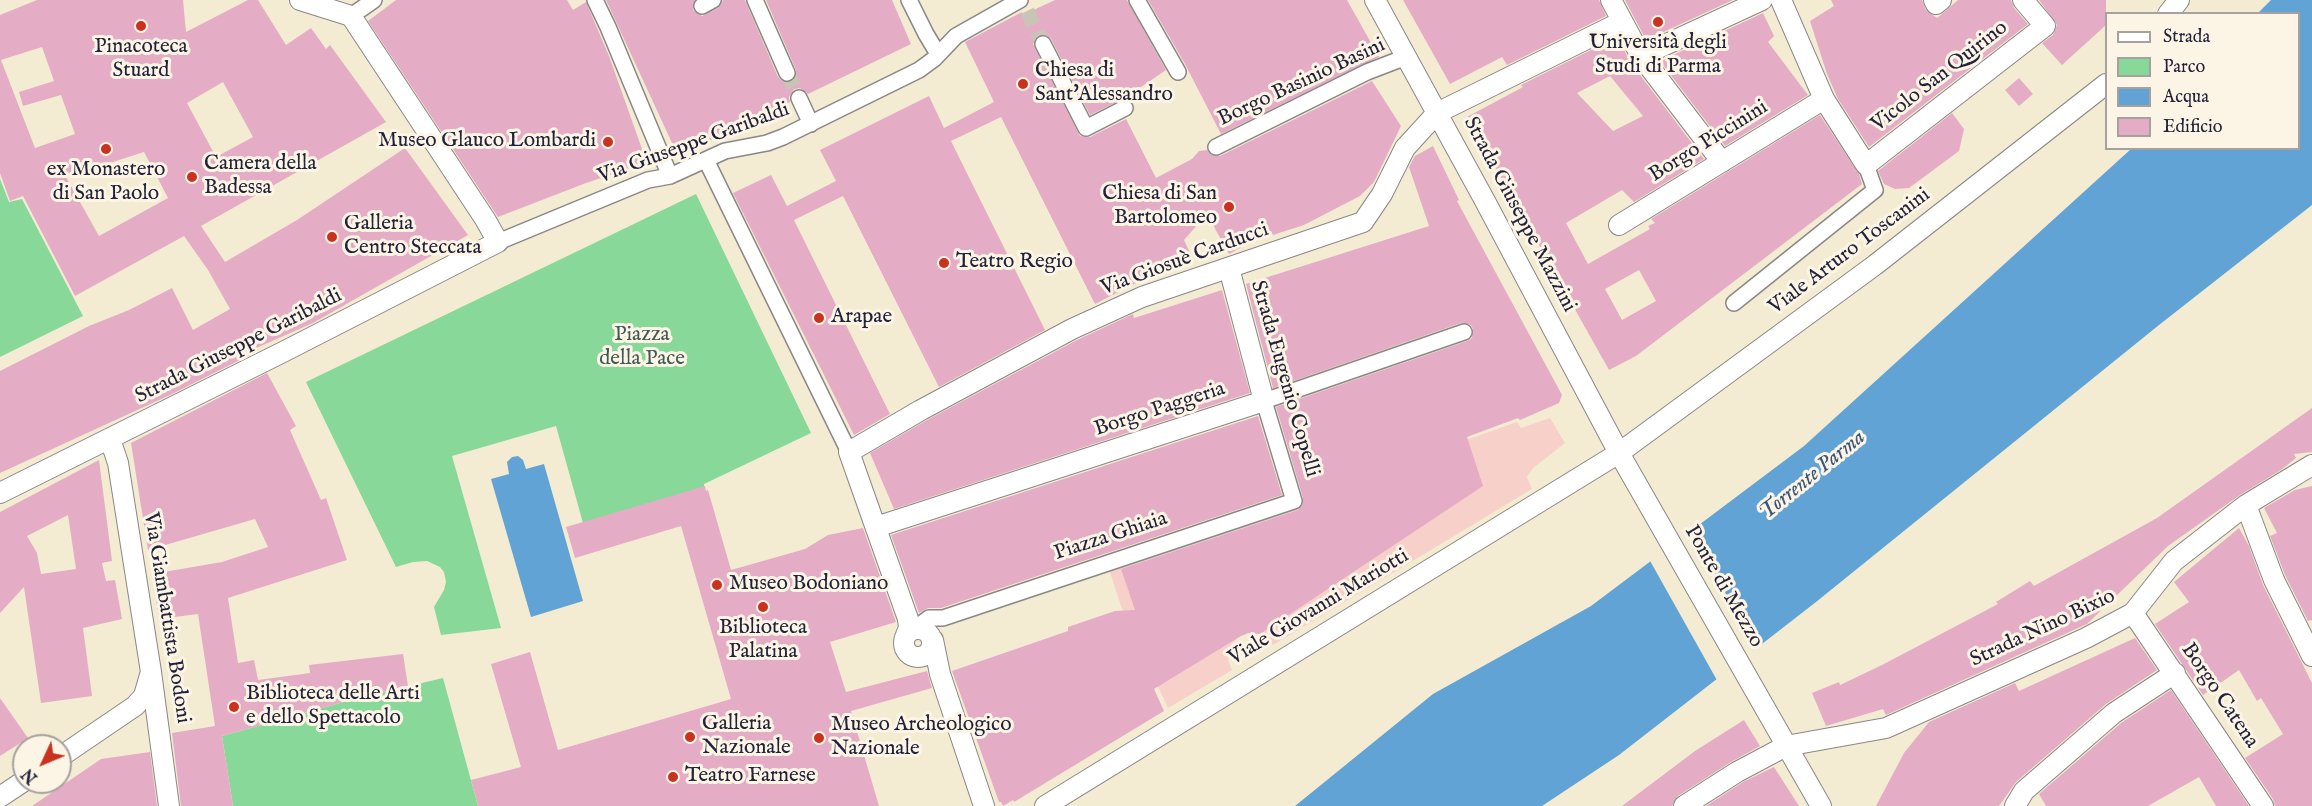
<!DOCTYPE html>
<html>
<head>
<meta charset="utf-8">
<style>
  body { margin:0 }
  #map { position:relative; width:2312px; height:806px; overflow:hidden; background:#f3ecd3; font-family:"IM FELL English",serif }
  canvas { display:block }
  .legend { position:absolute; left:2105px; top:12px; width:195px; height:138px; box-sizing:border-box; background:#fcf5e5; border:2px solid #a5a1a1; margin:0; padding:8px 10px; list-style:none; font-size:18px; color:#22223b }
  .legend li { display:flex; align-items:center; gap:12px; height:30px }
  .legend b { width:30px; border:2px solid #a5a1a1 }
  .north { position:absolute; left:12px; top:734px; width:60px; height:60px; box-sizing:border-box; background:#fcf5e5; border:2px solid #a5a1a1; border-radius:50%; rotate:226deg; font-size:16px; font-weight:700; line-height:24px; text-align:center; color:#22223b }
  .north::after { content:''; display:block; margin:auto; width:21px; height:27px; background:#c8321e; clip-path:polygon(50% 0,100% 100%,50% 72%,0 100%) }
</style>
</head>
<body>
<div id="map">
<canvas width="2312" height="806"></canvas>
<ul class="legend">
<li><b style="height:8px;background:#fff"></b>Strada</li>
<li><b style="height:16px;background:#87d899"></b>Parco</li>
<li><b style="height:16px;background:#62a3d5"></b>Acqua</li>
<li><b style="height:16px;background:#e5adc5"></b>Edificio</li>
</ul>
<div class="north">N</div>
</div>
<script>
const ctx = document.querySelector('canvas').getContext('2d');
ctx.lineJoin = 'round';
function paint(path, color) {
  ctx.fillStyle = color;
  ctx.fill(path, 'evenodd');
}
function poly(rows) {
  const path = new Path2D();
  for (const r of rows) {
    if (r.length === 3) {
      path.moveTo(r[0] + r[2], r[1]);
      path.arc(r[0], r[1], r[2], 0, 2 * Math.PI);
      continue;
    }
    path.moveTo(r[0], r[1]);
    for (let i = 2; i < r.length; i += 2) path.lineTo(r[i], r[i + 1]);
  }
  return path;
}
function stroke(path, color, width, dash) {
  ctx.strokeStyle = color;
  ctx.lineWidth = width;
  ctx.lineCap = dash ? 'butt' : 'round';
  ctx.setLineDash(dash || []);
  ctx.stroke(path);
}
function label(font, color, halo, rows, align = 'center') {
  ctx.font = font + ' "IM FELL English",serif';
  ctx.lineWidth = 6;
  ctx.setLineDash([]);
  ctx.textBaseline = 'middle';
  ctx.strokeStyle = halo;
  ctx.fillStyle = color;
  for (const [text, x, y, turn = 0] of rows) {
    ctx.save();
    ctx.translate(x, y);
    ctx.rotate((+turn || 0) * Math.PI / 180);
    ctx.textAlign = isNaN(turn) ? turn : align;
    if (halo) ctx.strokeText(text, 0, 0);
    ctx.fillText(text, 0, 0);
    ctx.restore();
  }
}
const built = poly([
  [1550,418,1565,443,1533,468,1527,477,1532,489,1273,645,1260,634,1248,633,1240,636,1232,643,1230,648,1228,660,1232,670,1168,708,1121,606,1107,563,1294,501,1517,422,1521,428]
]);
const green = poly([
  [0,179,9,202,22,199,83,316,0,357],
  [696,194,811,433,704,484,704,487,583,523,556,426,452,456,501,628,441,635,434,607,444,590,446,582,444,572,440,567,427,561,413,562,396,567,306,382],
  [443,678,478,806,233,806,222,736,358,698]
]);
const water = poly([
  [2271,0,2312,0,2312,205,2159,325,1816,602,1619,755,1542,806,1295,806,1433,694,1591,606,1804,446,2131,149,2298,148,2298,14,2258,13],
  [518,456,523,460,526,469,544,464,583,601,531,617,491,479,509,474,507,462,512,457]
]);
const pier = poly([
  [1689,528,1758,651,1718,682,1649,559]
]);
const building = poly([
  [37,0,183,0,186,32,248,0,258,0,286,45,311,28,326,49,330,45,386,122,201,226,225,262,297,220,405,148,468,235,313,323,254,349,256,352,170,395,0,473,0,371,89,326,129,310,172,288,193,330,230,309,208,270,184,236,75,296,23,196,10,201,0,173,0,15],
  [42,47,54,81,19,92,23,106,61,95,75,134,35,148,1,60],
  [223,82,253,137,216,157,187,103],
  [144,152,168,198,99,236,66,177],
  [396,0,567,0,573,10,586,2,609,56,647,163,586,183,498,217,368,21],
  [606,0,695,0,693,10,702,16,718,8,723,0,745,0,778,77,785,83,794,79,796,70,766,0,892,0,911,44,808,94,800,88,794,89,789,97,790,102,678,156],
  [1055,0,1127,0,1166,70,1125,98,1090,115,1051,39,1044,34,1039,35,1033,44,1080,136,1090,137,1126,119,1156,178,1192,159,1199,151,1207,150,1211,155,1220,156,1372,81,1401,126,1374,182,1360,196,1304,225,1273,235,1271,231,1229,254,1207,214,1184,240,1191,255,1095,304,1001,117,951,141,1045,330,939,387,843,196,794,220,890,414,854,435,733,193,771,175,787,206,836,181,820,150,929,96,944,128,994,102,965,42,1022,12,1023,15],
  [1148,0,1347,0,1379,57,1221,134,1185,64],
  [1403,0,1599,0,1606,16,1507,65,1502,57,1450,84],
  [1625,0,1733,0,1646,40],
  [1831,0,1922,0,1926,10,1937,18,1958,0,2011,0,2014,8,2028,24,1869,147,1838,99,1827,74,1810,21,1834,6],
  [2039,0,2106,0,2106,25,2062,65,2042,43,2053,35,2057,25],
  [1763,13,1774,36,1768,42,1808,95,1725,146,1660,61],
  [1617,37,1631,63,1704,159,1634,202,1622,190,1566,223,1588,264,1650,229,1648,226,1655,223,1651,219,1820,115,1859,174,1862,184,1636,356,1609,370,1467,117,1523,87,1521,85],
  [1610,76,1643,116,1613,131,1577,93],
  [1639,270,1656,301,1622,320,1605,289],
  [2019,78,2033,94,2019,106,2005,90],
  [1952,113,1964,129,1959,151,1909,188,1895,189,1884,184,1878,171],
  [1433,146,1459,200,1457,201,1562,395,1559,403,1520,420,1518,418,1467,437,1483,486,1260,634,1248,633,1241,636,1154,689,1164,711,1014,802,1013,800,1003,806,1001,802,999,802,952,671,1068,631,1068,627,1115,611,1135,610,1121,569,1298,510,1303,504,1303,498,1276,407,1467,341,1472,338,1473,329,1471,325,1461,323,1273,388,1246,284,1429,226,1409,167,1415,156],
  [1222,290,1250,393,894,509,870,453,927,420,1077,340,1133,314,1134,318],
  [267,373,296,426,290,430,321,500,326,498,347,560,228,598,238,663,254,660,258,680,310,673,309,665,403,654,408,686,358,698,222,736,233,806,181,806,172,733,215,726,198,614,159,619,152,574,222,562,268,547,255,519,148,550,131,443],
  [2312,408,2312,452,2294,454,2296,458,2281,470,2240,495,2168,546,2087,624,1886,715,1883,709,1826,726,1812,693,1839,682,1840,685,1882,665,1998,604,1996,602,2030,581,2034,586,2157,518],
  [1258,416,1282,495,941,608,928,608,919,613,891,535],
  [99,460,112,561,102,563,106,581,115,580,122,619,83,628,92,696,41,703,24,587,0,613,0,512],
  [68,515,76,569,41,574,37,553,27,536],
  [705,486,706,491,708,490,731,570,805,549,828,535,863,528,896,622,830,642,846,692,927,671,932,688,851,711,879,806,478,806,471,780,521,767,491,664,530,652,558,750,731,699,681,526,575,558,566,527],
  [2312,486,2312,620,2308,621,2285,575,2270,536,2277,533,2264,508,2295,490],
  [2239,528,2249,546,2263,585,2312,683,2312,806,2275,806,2273,799,2245,758,2283,734,2261,698,2257,701,2239,670,2203,695,2155,624,2189,602,2174,582],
  [2135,638,2157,670,2106,704,2016,782,1999,806,1876,806,1904,753,1929,722,2015,683,2019,691],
  [2171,690,2249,806,2216,806,2199,777,2148,806,2046,806,2039,794,2121,723],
  [0,698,28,738,0,756],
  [1744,720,1760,746,1731,762,1678,796,1672,806,1622,806,1695,751],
  [150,752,157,806,32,806,101,759],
  [1774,767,1799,806,1706,806,1743,782]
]);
const pedestrianTunnel = poly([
  [1027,11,1043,44],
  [787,73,799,98]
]);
const pedestrian = poly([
  [595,0,608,27,670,176],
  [755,0,787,73],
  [909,0,926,34,938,54],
  [1137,0,1178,72],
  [702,6,713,0],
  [351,16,374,0],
  [1043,44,1086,128,1125,108],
  [799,98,811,124],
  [1216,147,1367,72,1406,57],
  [706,160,849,452],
  [498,242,648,180,670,176,725,151,767,143,783,137,919,70,934,59,956,36,1020,0],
  [1734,303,1875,190,1866,165],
  [914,629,929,618,943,618,1294,501,1264,401,1464,332]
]);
const minor = poly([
  [1375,0,1485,201,1619,453,1821,806],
  [1611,0,1641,56,1722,162],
  [1781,0,1824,99,1866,165,2045,26,2023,0],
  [1934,0,1936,4,1941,0],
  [2168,14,2179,0],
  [1641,56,1762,0],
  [1619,225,1824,99],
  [110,439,118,463,151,672,169,806],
  [0,493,283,352,498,242,485,219,351,16,300,0],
  [2246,505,2274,580,2312,656],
  [876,527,1264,401,1229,268],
  [2133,613,2263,806],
  [918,643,14],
  [906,635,909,628,908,619,849,452,921,410,1072,329,1142,297,1363,222,1382,194,1405,148,1437,113,1621,22],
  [933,640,940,674,984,806],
  [60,757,135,706,144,696,150,675],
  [0,797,24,781],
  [1045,806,1619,453,1875,265,2106,84],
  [1684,806,1737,772,1786,746,1886,728,2086,638,2133,613,2174,561,2246,505,2312,465],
  [2015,806,2024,791,2114,713,2175,673]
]);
const markers = [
  [1658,22,6,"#c8321e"],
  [141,26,6,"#c8321e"],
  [1023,84,6,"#c8321e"],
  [608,142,6,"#c8321e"],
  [106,149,6,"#c8321e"],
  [192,177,6,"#c8321e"],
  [1229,207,6,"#c8321e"],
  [332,237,6,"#c8321e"],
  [944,263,6,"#c8321e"],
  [819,318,6,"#c8321e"],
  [717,585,6,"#c8321e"],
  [763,607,6,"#c8321e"],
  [234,707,6,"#c8321e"],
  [690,737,6,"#c8321e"],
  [819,738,6,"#c8321e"],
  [673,777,6,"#c8321e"]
];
const poiNames = [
  ["Università degli",1658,44,"center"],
  ["Studi di Parma",1658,68,"center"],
  ["Pinacoteca",141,48,"center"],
  ["Stuard",141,72,"center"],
  ["Chiesa di",1035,72],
  ["Sant'Alessandro",1035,96],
  ["Museo Glauco Lombardi",596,142,"right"],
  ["Camera della",204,165],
  ["Badessa",204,189],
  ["ex Monastero",106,171,"center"],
  ["di San Paolo",106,195,"center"],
  ["Chiesa di San",1217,195,"right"],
  ["Bartolomeo",1217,219,"right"],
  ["Galleria",344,225],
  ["Centro Steccata",344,249],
  ["Teatro Regio",956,263],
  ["Arapae",831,318],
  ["Museo Bodoniano",729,585],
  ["Biblioteca",763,629,"center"],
  ["Palatina",763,653,"center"],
  ["Biblioteca delle Arti",246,695],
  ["e dello Spettacolo",246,719],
  ["Galleria",702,725],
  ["Nazionale",702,749],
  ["Museo Archeologico",831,726],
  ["Nazionale",831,750],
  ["Teatro Farnese",685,777]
];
const streetNames = [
  ["Vicolo San Quirino",1940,77,-38],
  ["Borgo Basinio Basini",1302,83,-25],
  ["Borgo Piccinini",1709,142,-32],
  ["Via Giuseppe Garibaldi",694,144,-20],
  ["Strada Giuseppe Mazzini",1519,215,62],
  ["Viale Arturo Toscanini",1850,252,-37],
  ["Via Giosuè Carducci",1185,260,-20],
  ["Strada Giuseppe Garibaldi",239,347,-27],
  ["Strada Eugenio Copelli",1284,379,74],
  ["Borgo Paggeria",1160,410,-18],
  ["Piazza Ghiaia",1111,537,-18],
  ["Ponte di Mezzo",1723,587,60],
  ["Viale Giovanni Mariotti",1319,608,-31],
  ["Via Giambattista Bodoni",166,618,81],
  ["Strada Nino Bixio",2043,629,-25],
  ["Borgo Catena",2219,696,56]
];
const parkNames = [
  ["Piazza",642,336],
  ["della Pace",642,360]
];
const waterNames = [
  ["Torrente Parma",1813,476,-39]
];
paint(built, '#f7d0ca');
paint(green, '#87d899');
paint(water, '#62a3d5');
paint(pier, '#f3ecd3');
paint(building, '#e5adc5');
stroke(pedestrianTunnel, '#c9c4b5', 15, [15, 8]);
stroke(pedestrian, '#8a8787', 18);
stroke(minor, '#8a8787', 22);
stroke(pedestrian, '#fff', 15);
stroke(minor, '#fff', 20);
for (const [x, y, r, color] of markers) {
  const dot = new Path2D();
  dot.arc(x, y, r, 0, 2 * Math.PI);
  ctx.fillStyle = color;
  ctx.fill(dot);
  stroke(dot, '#fcf5e5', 2);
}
label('21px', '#22223b', '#fcf5e5', poiNames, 'left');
label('21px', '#22223b', '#fcf5e5', streetNames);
label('21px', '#405957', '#fcf5e5', parkNames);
label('italic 22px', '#3c5679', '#fcf5e5', waterNames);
</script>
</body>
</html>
